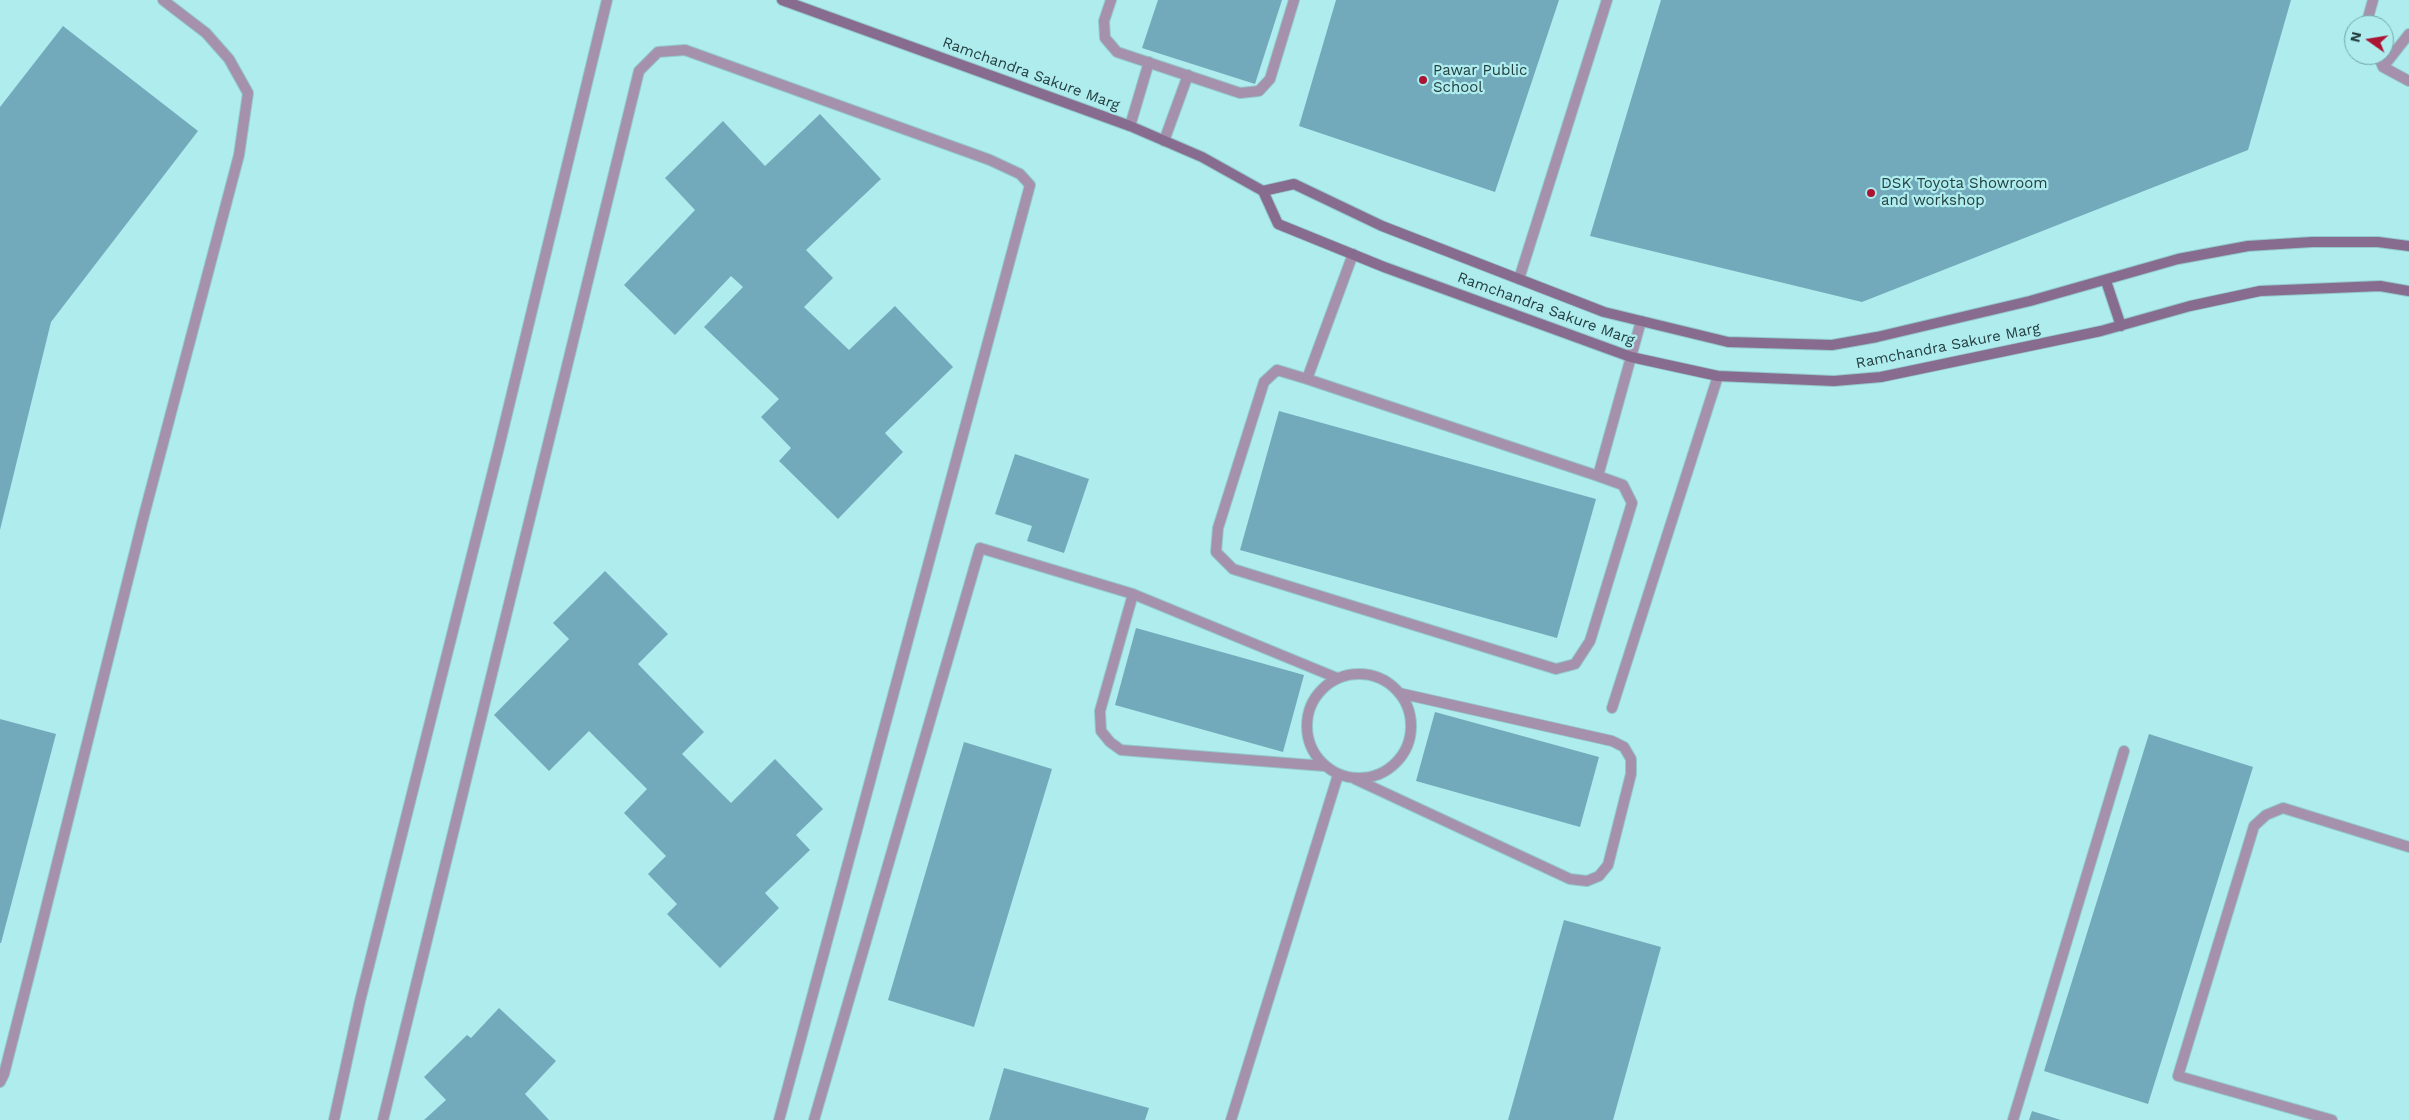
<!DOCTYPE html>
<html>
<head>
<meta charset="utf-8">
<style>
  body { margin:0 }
  #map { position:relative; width:2409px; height:1120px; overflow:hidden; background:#aeecee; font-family:"Work Sans",sans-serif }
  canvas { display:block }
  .north { position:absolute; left:2344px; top:15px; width:50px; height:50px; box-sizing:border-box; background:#aeecee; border:1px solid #77a7a8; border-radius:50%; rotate:283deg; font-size:14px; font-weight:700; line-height:20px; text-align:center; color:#253f40 }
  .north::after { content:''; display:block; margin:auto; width:18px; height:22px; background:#ab1533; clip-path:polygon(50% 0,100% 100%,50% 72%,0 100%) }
</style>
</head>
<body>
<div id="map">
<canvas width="2409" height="1120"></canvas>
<div class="north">N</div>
</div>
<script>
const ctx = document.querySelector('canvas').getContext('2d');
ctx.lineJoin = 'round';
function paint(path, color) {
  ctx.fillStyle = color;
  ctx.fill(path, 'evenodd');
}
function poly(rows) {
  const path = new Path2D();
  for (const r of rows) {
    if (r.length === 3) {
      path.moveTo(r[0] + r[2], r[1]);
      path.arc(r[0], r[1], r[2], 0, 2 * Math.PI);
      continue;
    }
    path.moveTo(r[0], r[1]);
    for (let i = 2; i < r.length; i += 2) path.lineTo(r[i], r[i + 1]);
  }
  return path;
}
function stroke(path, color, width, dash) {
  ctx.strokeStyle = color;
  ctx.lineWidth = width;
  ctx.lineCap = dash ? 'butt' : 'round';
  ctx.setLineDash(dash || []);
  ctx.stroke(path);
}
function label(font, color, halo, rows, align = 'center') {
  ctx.font = font + ' "Work Sans",sans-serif';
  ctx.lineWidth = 4.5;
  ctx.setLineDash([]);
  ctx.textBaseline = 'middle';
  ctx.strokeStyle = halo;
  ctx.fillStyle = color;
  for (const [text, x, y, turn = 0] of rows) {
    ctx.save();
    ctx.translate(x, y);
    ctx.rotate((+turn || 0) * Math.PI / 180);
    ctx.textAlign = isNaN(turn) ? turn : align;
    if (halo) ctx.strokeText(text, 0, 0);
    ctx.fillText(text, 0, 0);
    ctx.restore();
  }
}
const building = poly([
  [1158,0,1282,0,1255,84,1142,48],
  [1336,0,1559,0,1495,192,1299,126],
  [1661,0,2291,0,2248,150,1862,302,1590,236],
  [63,26,198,131,51,322,0,530,0,107],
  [820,114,881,179,806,250,833,278,804,307,849,350,895,306,953,367,885,433,903,452,838,519,779,461,791,448,761,417,779,399,704,327,743,287,731,276,675,335,624,285,695,210,665,178,723,121,765,166],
  [1279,411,1596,499,1557,638,1240,550],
  [1015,454,1089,479,1064,553,1027,541,1032,526,995,514],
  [605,571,668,634,638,664,704,732,682,754,731,803,775,759,823,809,796,835,810,850,765,893,779,908,720,968,667,914,677,904,648,874,666,856,624,813,647,789,589,731,549,771,494,715,569,639,553,623],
  [1136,628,1304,675,1283,752,1115,705],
  [1435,712,1599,757,1580,827,1416,781],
  [0,719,56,734,1,943,0,943],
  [2149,734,2253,767,2148,1104,2044,1071],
  [964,742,1052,769,974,1027,888,1000],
  [1564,920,1661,947,1613,1120,1508,1120],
  [499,1008,556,1061,525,1094,549,1120,424,1120,446,1100,424,1077,467,1035,471,1038],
  [1004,1068,1149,1108,1145,1120,989,1120],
  [2032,1111,2061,1120,2029,1120]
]);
const lane = poly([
  [1353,254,1307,379,1598,476],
  [1307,379,1277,370,1264,382,1218,528,1216,552,1233,569,1556,669,1575,664,1590,641,1632,503,1623,485,1598,476,1641,321],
  [1359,726,52],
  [1612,708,1718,376],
  [1324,766,1121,750,1110,742,1101,731,1100,711,1133,594,1337,678],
  [1355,779,1570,879,1587,881,1599,876,1608,865,1631,774,1631,759,1624,747,1612,741,1399,693],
  [0,1082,4,1074,36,948,143,519,239,155,248,93,229,59,206,33,163,0],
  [383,1120,639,71,658,52,685,50,990,160,1020,174,1030,185,779,1120],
  [814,1120,980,548,1133,594],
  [1231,1120,1338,775]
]);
const street = poly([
  [1111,0,1104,21,1105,38,1117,52,1240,93,1259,91,1270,79,1294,0],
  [2366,25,2373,0],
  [2378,55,2383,67,2409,81],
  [2383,67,2409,34],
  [1130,126,1149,62],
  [1164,141,1188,75],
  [1519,279,1607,0],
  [334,1120,360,1001,498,451,607,0],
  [2013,1120,2124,751],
  [2332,1120,2178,1076,2254,826,2266,815,2283,808,2409,847]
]);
const secondary = poly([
  [782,0,1130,126,1202,157,1263,191,1278,224,1384,267,1631,357,1718,376,1834,381,1881,377,2101,331,2190,306,2260,291,2380,286,2409,291],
  [1263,191,1294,184,1382,226,1604,312,1728,342,1832,345,1877,337,2030,301,2178,259,2248,246,2312,242,2378,242,2409,246],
  [2106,281,2121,326]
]);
const markers = [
  [1423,80,5,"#ab1533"],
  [1871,193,5,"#ab1533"]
];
const poiNames = [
  ["Pawar Public",1433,71],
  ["School",1433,88],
  ["DSK Toyota Showroom",1881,184],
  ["and workshop",1881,201]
];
const streetNames = [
  ["Ramchandra Sakure Marg",1031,74,20],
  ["Ramchandra Sakure Marg",1546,309,20],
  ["Ramchandra Sakure Marg",1948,346,-11]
];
paint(building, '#73aabb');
stroke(lane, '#93c9cb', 12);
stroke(street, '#93c9cb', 12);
stroke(secondary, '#93c9cb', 12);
stroke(lane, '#a591ab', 10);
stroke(street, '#a591ab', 10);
stroke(secondary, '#886c90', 10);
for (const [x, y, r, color] of markers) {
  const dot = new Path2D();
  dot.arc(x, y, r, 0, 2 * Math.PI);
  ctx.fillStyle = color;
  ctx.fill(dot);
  stroke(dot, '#aeecee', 2);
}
label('15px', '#253f40', '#aeecee', poiNames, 'left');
label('15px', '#253f40', '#aeecee', streetNames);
</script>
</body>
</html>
